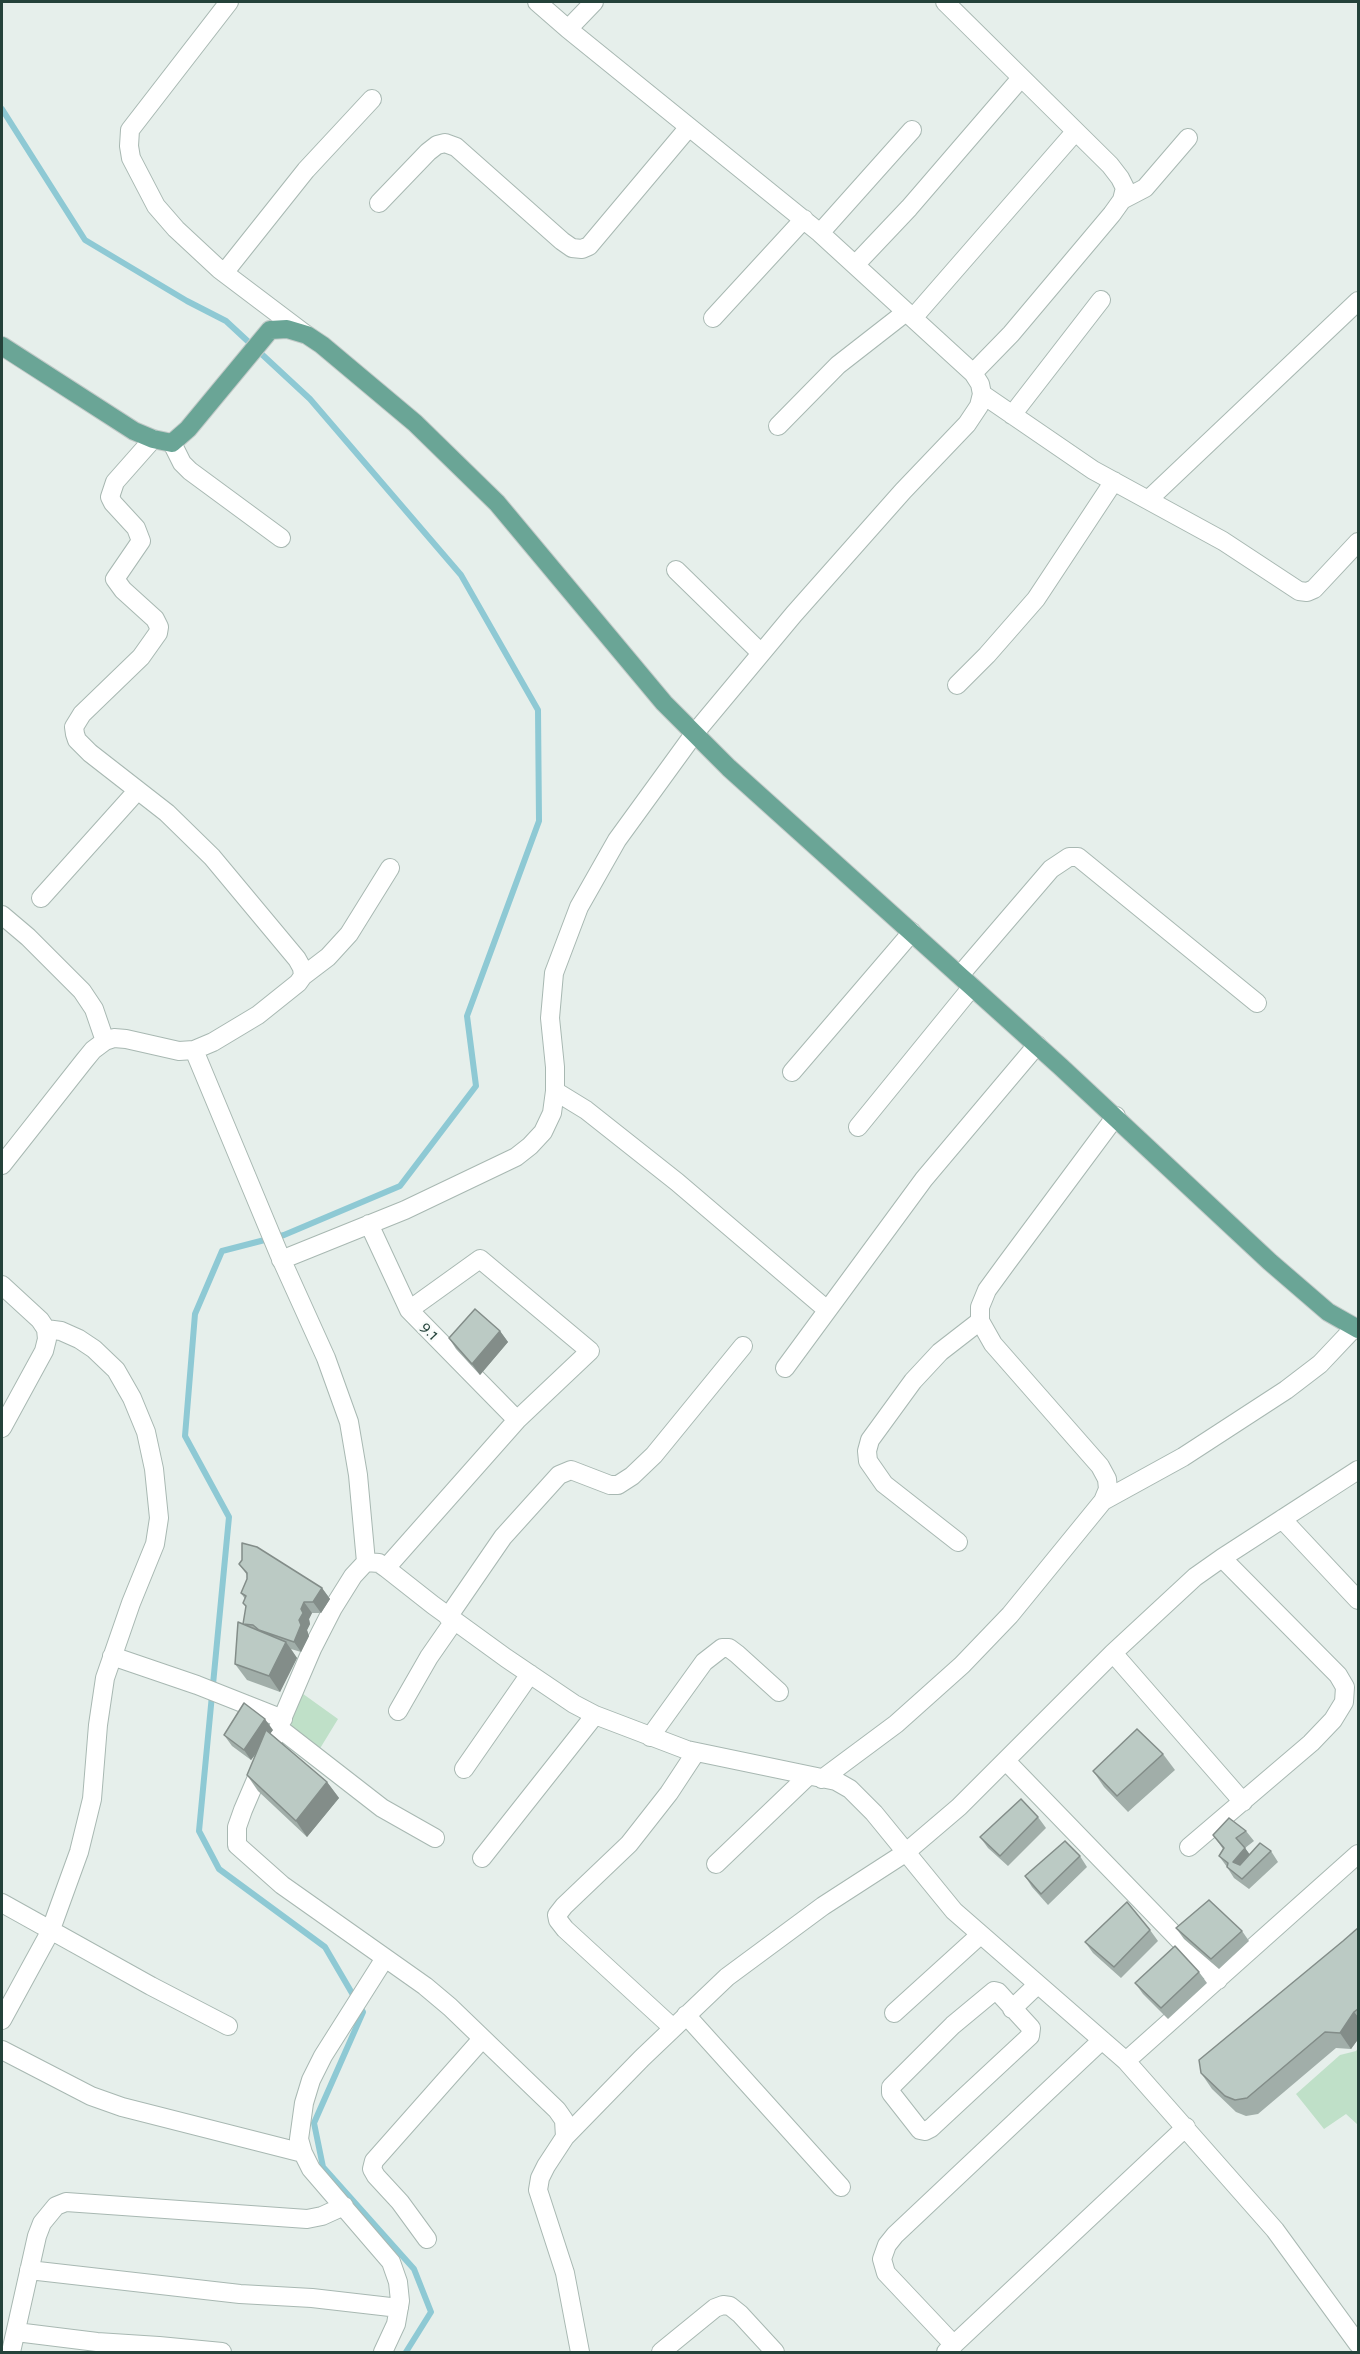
<!DOCTYPE html>
<html>
<head>
<meta charset="utf-8">
<style>
  body { margin:0 }
  #map { position:relative; width:1360px; height:2354px; overflow:hidden; background:#e6efeb; font-family:"Alegreya Sans",sans-serif }
  canvas { display:block }
  .frame { position:absolute; inset:0; border:3px solid #24423a; pointer-events:none }
</style>
</head>
<body>
<div id="map">
<canvas width="1360" height="2354"></canvas>
<div class="frame"></div>
</div>
<script>
const ctx = document.querySelector('canvas').getContext('2d');
ctx.lineJoin = 'round';
function paint(path, color) {
  ctx.fillStyle = color;
  ctx.fill(path, 'evenodd');
}
function poly(rows) {
  const path = new Path2D();
  for (const r of rows) {
    path.moveTo(r[0], r[1]);
    for (let i = 2; i < r.length; i += 2) path.lineTo(r[i], r[i + 1]);
  }
  return path;
}
function stroke(path, color, width, dash) {
  ctx.strokeStyle = color;
  ctx.lineWidth = width;
  ctx.lineCap = dash ? 'butt' : 'round';
  ctx.setLineDash(dash || []);
  ctx.stroke(path);
}
function label(font, color, halo, rows, align = 'center') {
  ctx.font = font + ' "Alegreya Sans",sans-serif';
  ctx.lineWidth = 4.5;
  ctx.setLineDash([]);
  ctx.textBaseline = 'middle';
  ctx.strokeStyle = halo;
  ctx.fillStyle = color;
  for (const [text, x, y, turn = 0] of rows) {
    ctx.save();
    ctx.translate(x, y);
    ctx.rotate((+turn || 0) * Math.PI / 180);
    ctx.textAlign = isNaN(turn) ? turn : align;
    if (halo) ctx.strokeText(text, 0, 0);
    ctx.fillText(text, 0, 0);
    ctx.restore();
  }
}
const green = poly([
  [299,1691,338,1719,316,1755,289,1735],
  [1358,2048,1358,2125,1346,2114,1324,2129,1296,2094,1340,2055,1356,2051]
]);
const stream = poly([
  [2,109,85,240,187,301,226,321,310,399,461,575,538,710,539,821,467,1016,476,1086,400,1186,284,1235,222,1251,195,1314,185,1436,229,1517,199,1831,219,1869,325,1947,363,2012,314,2123,323,2167,414,2269,431,2312,406,2352]
]);
const minor = poly([
  [229,2,130,130,129,146,131,158,156,206,176,229,219,269,305,334],
  [945,2,1110,165,1120,178,1125,188,1122,200,1112,214,1011,334,973,373],
  [568,29,594,2],
  [1122,200,1145,188,1188,138],
  [379,203,428,152,437,145,445,143,456,147,562,241,572,248,582,249,589,246,689,127],
  [820,233,912,130],
  [855,265,909,208,1021,78],
  [224,273,306,170,372,99],
  [713,318,804,219],
  [913,318,1075,132],
  [982,394,1093,470,1223,541,1299,591,1307,592,1314,589,1358,542],
  [1012,415,1101,300],
  [778,426,838,365,906,312],
  [172,443,182,463,190,471,281,538],
  [1148,500,1358,301],
  [676,570,761,653],
  [957,685,987,655,1036,599,1114,481],
  [41,898,137,791],
  [2,915,28,937,82,991,94,1009,105,1041],
  [960,975,1051,869,1069,857,1078,857,1257,1003],
  [303,976,328,957,349,934,390,868],
  [194,1050,279,1254,326,1358,349,1422,358,1475,366,1562],
  [792,1072,912,932],
  [555,1091,586,1110,677,1182,826,1309],
  [858,1127,972,987],
  [2,1165,84,1061,93,1050,105,1041,114,1038,126,1039,179,1051,194,1050,213,1042,258,1015,298,983,303,976,302,968,297,959,212,857,167,813,90,753,77,740,75,734,74,727,82,714,141,657,158,633,159,627,155,619,123,590,115,579,141,541,136,528,113,503,110,497,115,482,153,439],
  [369,1224,409,1310,517,1420],
  [281,1260,405,1210,516,1157,530,1146,543,1132,552,1113,555,1091,555,1067,550,1018,554,973,579,907,617,840,694,734,794,614,903,491,967,424,979,406,982,394,980,384,973,373,820,233,568,29,537,2],
  [2,1285,40,1320,46,1329,47,1339,44,1351,2,1428],
  [785,1368,924,1179,1037,1045],
  [1103,1501,1183,1457,1286,1390,1320,1364,1355,1327],
  [1282,1519,1358,1600],
  [958,1542,884,1484,868,1461,867,1451,870,1440,913,1381,940,1352,980,1321],
  [386,1568,517,1420,590,1351,480,1259,409,1310],
  [448,1617,503,1537,559,1475,571,1470,610,1485,618,1485,632,1476,654,1455,743,1346],
  [1113,1653,1243,1802],
  [112,1656,197,1685,283,1719],
  [398,1711,429,1657,454,1621],
  [279,1728,382,1808,435,1838],
  [650,1737,704,1662,722,1648,729,1648,737,1654,779,1692],
  [1006,1761,1218,1980],
  [464,1769,530,1674],
  [822,1779,896,1724,962,1665,1010,1615,1103,1501,1108,1489,1107,1479,1100,1466,993,1344,980,1321,980,1307,987,1290,1006,1264,1116,1116],
  [1189,1847,1311,1743,1333,1720,1344,1702,1345,1687,1338,1675,1222,1558],
  [482,1858,595,1715],
  [716,1864,808,1776],
  [2,1903,151,1986,228,2026],
  [994,1991,998,1992,1031,2028,1030,2036,931,2128,925,2131,920,2130,891,2093,891,2087,953,2025,994,1991],
  [1012,2009,1037,1985],
  [894,2013,980,1935],
  [686,2015,841,2187],
  [2,2020,50,1932,79,1852,92,1799,98,1725,105,1678,131,1603,155,1544,159,1518,154,1469,146,1432,132,1398,116,1370,94,1349,79,1339,61,1331,46,1329],
  [673,2028,565,1929,558,1920,557,1915,564,1906,629,1844,669,1793,696,1752],
  [2,2050,91,2096,122,2107,303,2153],
  [1126,2061,1358,1854],
  [565,2137,642,2058,727,1977,823,1906,905,1853,959,1807,1113,1653,1195,1577,1222,1558,1358,1470],
  [427,2239,400,2202,376,2176,372,2169,374,2161,482,2039],
  [29,2270,240,2294,312,2298,399,2308],
  [16,2332,97,2342,159,2346,222,2352],
  [954,2345,886,2273,882,2259,887,2245,895,2235,1102,2040],
  [11,2352,37,2236,42,2223,56,2206,66,2202,307,2219,322,2216,344,2206],
  [383,2352,396,2324,400,2301,398,2282,391,2262,311,2169,303,2153,299,2139,304,2103,311,2080,323,2056,385,1958],
  [580,2352,565,2273,538,2190,540,2178,546,2166,565,2137,564,2120,557,2110,450,2007,425,1986,282,1885,237,1845,237,1827,243,1810,312,1649,333,1608,353,1576,366,1562,379,1563,386,1568,433,1605,506,1658,574,1704,595,1715,687,1750,836,1781,850,1789,874,1813,954,1911,1126,2061,1275,2230,1358,2344],
  [661,2352,715,2308,723,2305,730,2306,740,2314,775,2352],
  [946,2352,1186,2127]
]);
const major = poly([
  [2,346,134,431,153,439,172,443,188,429,270,330,287,329,307,335,322,345,415,423,497,503,664,703,729,768,1061,1067,1270,1262,1328,1312,1358,1329]
]);
const wall = poly([
  [500,1331,508,1342,480,1375,456,1349,449,1338],
  [239,1564,322,1588,330,1599,321,1613,312,1613,309,1619,310,1624,307,1630,309,1636,301,1652,291,1649,297,1658,280,1692,247,1680,235,1664,243,1625,243,1624,246,1607,243,1603,245,1599,241,1593,247,1579,247,1575],
  [273,1730,270,1733,327,1782,339,1798,307,1837,258,1791,247,1775,256,1754,251,1760,232,1746,224,1735],
  [1163,1754,1175,1770,1128,1812,1104,1787,1093,1771],
  [1038,1817,1046,1828,1008,1866,988,1848,980,1837],
  [1246,1831,1254,1841,1245,1848,1250,1855,1271,1851,1278,1862,1249,1889,1234,1878,1227,1867,1219,1856,1223,1849,1213,1835],
  [1080,1856,1087,1867,1048,1905,1032,1887,1025,1876],
  [1359,1927,1359,2038,1351,2049,1336,2048,1258,2114,1246,2116,1236,2112,1212,2089,1201,2073],
  [1176,1928,1242,1931,1249,1941,1219,1969,1184,1939],
  [1150,1930,1158,1941,1121,1978,1093,1953,1085,1942],
  [1199,1972,1207,1983,1168,2019,1143,1994,1135,1983]
]);
const shadedWall = poly([
  [500,1331,508,1342,480,1375,472,1364],
  [322,1588,330,1599,321,1613,313,1602],
  [304,1602,312,1613,309,1619,310,1624,307,1630,309,1636,301,1652,294,1642,301,1609],
  [286,1642,297,1658,280,1692,269,1676],
  [265,1719,273,1730,251,1760,244,1750],
  [327,1782,339,1798,307,1837,296,1821],
  [1245,1848,1253,1859,1240,1873,1233,1862],
  [1354,2012,1359,2018,1359,2038,1351,2049,1340,2033]
]);
const building = poly([
  [475,1309,500,1331,472,1364,449,1338,475,1309],
  [242,1543,257,1547,322,1588,313,1602,304,1602,301,1609,303,1613,299,1620,301,1625,294,1642,259,1630,253,1625,243,1624,246,1606,243,1603,246,1596,241,1593,247,1579,247,1573,239,1564,242,1560,242,1543],
  [238,1622,286,1642,269,1676,235,1664,238,1622],
  [244,1703,265,1719,244,1750,224,1735,244,1703],
  [1137,1729,1163,1754,1117,1796,1093,1771,1137,1729],
  [266,1730,327,1782,296,1821,247,1775,266,1730],
  [1021,1799,1038,1817,1000,1856,980,1837,1021,1799],
  [1229,1818,1246,1831,1236,1838,1245,1848,1233,1862,1240,1865,1260,1843,1271,1851,1242,1879,1227,1867,1228,1863,1219,1856,1224,1848,1213,1835,1229,1818],
  [1065,1841,1080,1856,1041,1894,1025,1876,1065,1841],
  [1209,1900,1242,1931,1211,1959,1176,1928,1209,1900],
  [1127,1902,1150,1930,1114,1967,1085,1942,1127,1902],
  [1359,1927,1359,2008,1354,2012,1340,2033,1325,2032,1247,2098,1235,2100,1225,2096,1201,2073,1199,2060,1343,1941,1359,1927],
  [1175,1946,1199,1972,1161,2008,1135,1983,1175,1946]
]);
const streetNames = [
  ["9.1",430,1331,46]
];
paint(green, '#bfe0c8');
stroke(stream, '#8ec9d4', 6);
stroke(minor, '#a8b8b2', 20);
stroke(major, '#c2cac8', 20);
stroke(minor, '#fff', 18);
stroke(major, '#6aa596', 18);
paint(wall, '#a1aea9');
paint(shadedWall, '#838d89');
paint(building, '#bbcac4');
stroke(building, '#838d89', 1.5);
label('18px', '#24423a', '#f7fbf9', streetNames);
</script>
</body>
</html>
